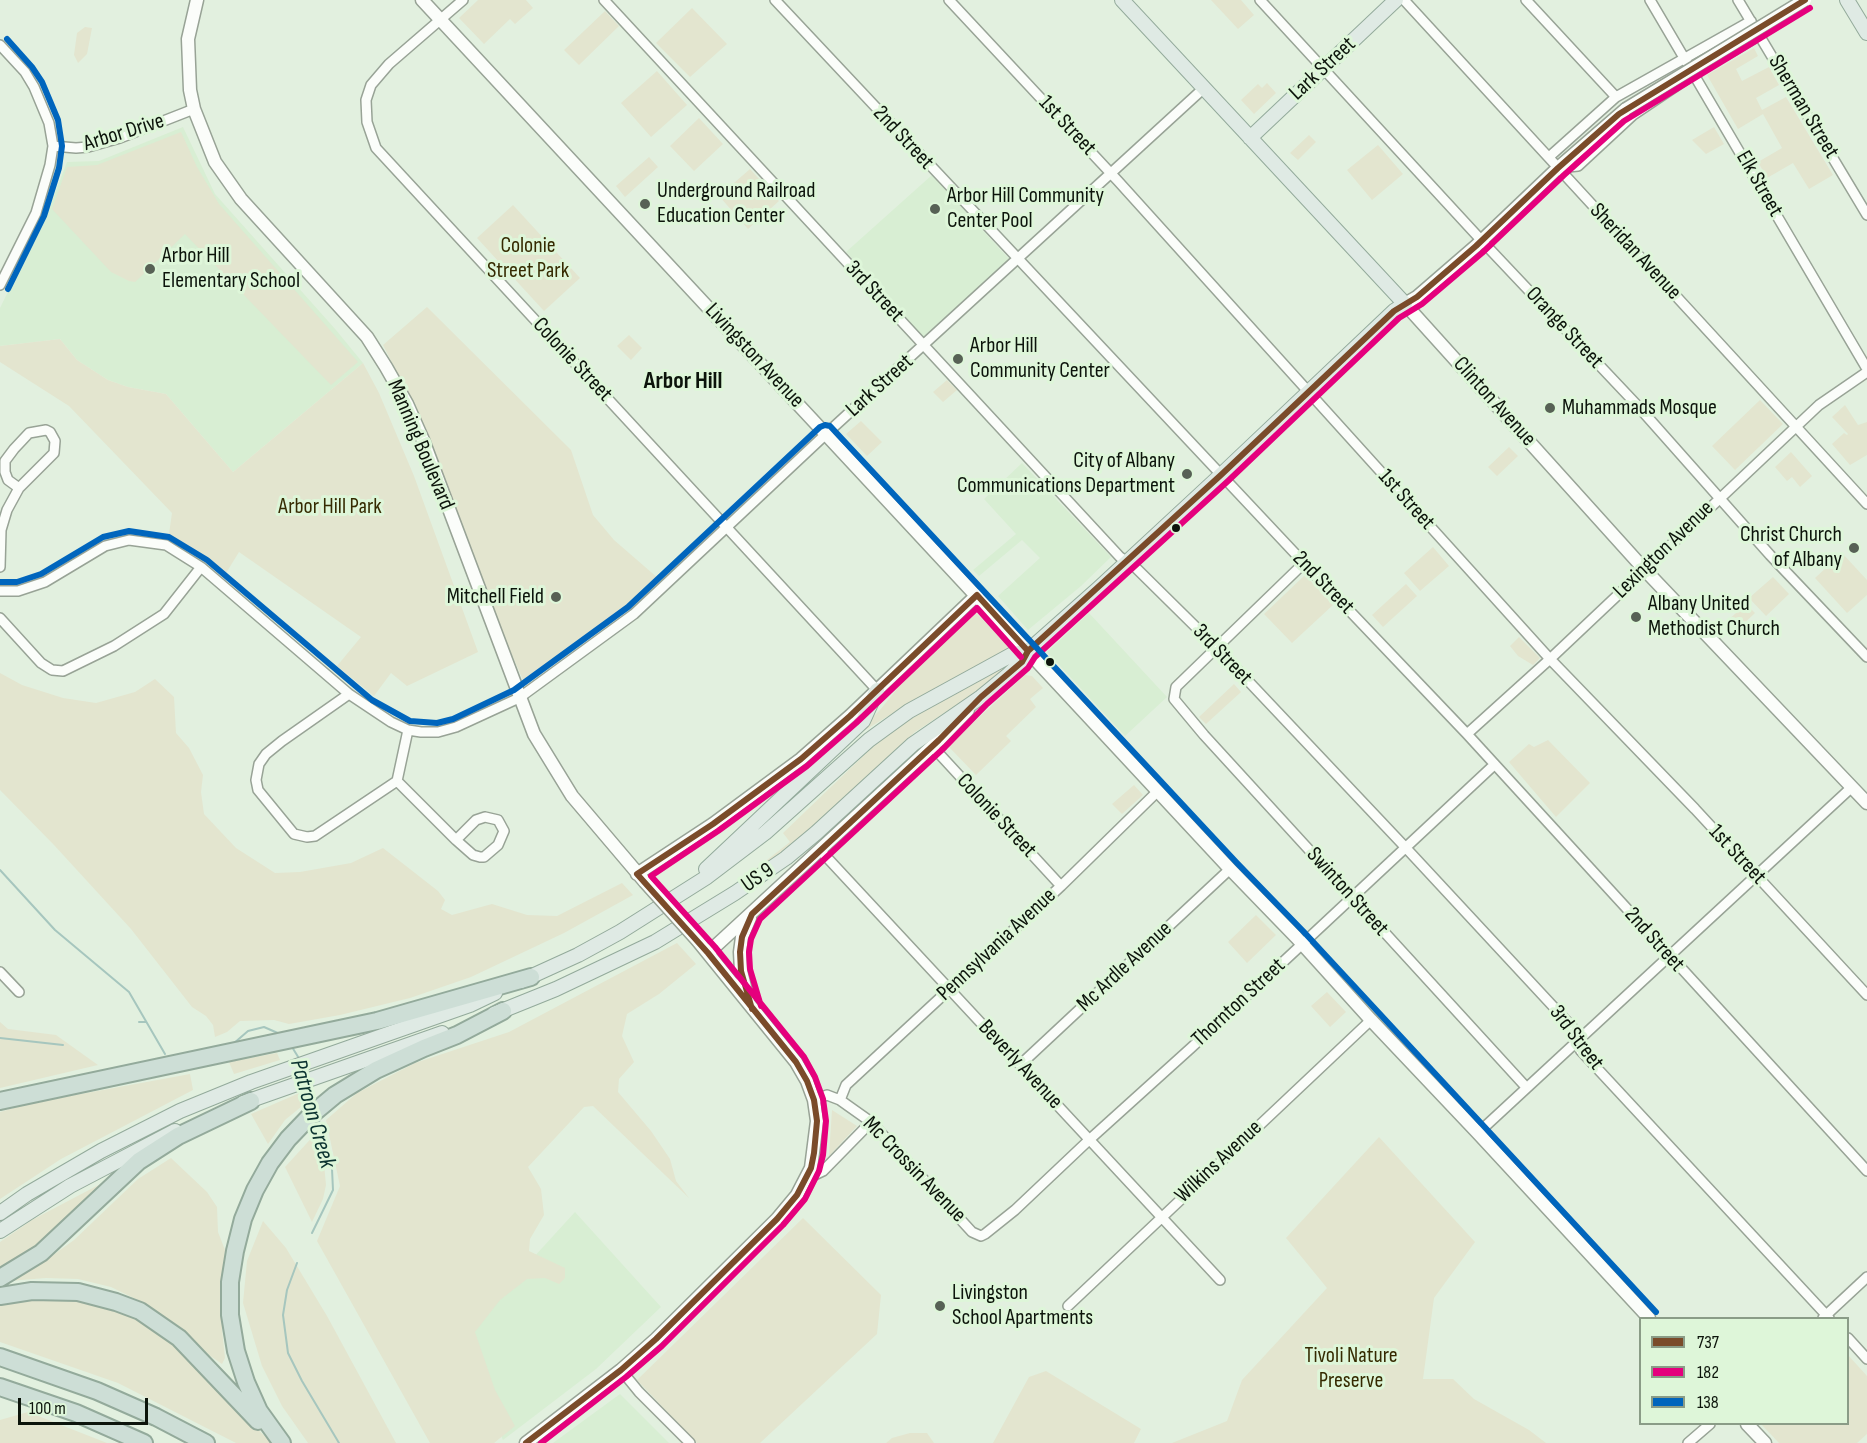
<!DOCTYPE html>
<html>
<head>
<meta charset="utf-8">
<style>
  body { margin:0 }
  #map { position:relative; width:1867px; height:1443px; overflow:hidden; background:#e2f0df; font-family:"Sofia Sans Condensed",sans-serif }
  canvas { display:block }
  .legend { position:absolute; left:1639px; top:1317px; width:210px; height:108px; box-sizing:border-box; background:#def6d9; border:2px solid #8a9c87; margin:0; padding:8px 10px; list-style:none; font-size:18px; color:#0c140b }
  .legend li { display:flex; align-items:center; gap:12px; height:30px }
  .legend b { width:30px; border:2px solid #8a9c87 }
  .scale { position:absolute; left:18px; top:1398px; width:130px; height:27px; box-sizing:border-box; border:3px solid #0c140b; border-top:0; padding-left:8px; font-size:18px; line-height:21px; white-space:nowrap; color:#0c140b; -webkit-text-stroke:4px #def6d9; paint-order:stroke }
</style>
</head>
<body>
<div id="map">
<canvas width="1867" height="1443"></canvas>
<ul class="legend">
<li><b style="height:8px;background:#7a4b2a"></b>737</li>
<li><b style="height:8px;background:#e5007d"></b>182</li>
<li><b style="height:8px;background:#0065bd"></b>138</li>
</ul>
<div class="scale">100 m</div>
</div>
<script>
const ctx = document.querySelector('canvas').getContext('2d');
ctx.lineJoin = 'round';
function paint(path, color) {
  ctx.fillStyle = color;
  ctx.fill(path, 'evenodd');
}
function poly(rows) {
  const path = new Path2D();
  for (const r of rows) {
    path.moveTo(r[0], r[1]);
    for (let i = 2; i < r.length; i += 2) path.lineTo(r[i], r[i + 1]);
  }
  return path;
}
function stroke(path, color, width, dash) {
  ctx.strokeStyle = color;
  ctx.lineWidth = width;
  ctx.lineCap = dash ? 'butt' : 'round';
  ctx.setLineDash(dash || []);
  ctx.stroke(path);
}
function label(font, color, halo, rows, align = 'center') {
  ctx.font = font + ' "Sofia Sans Condensed",sans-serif';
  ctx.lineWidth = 6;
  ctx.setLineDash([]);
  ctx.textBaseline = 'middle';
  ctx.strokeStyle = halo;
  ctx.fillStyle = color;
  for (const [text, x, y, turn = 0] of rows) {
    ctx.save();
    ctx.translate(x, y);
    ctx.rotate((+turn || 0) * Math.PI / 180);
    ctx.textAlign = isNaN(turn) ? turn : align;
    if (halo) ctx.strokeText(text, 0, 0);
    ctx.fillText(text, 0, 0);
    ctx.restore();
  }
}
const built = poly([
  [183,127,215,194,336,330,363,363,233,472,166,394,128,387,108,380,77,360,60,339,0,346,0,308,50,206,67,162,99,161],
  [932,175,1009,259,923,337,846,252],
  [1022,463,1111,557,1081,586,1028,630,998,596,1040,558,1022,540,979,576,973,570,1016,534,984,499],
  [1089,613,1167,697,1125,736,1047,652],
  [575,1212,661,1307,596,1369,503,1440,458,1340],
  [620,1394,669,1443,553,1443]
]);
const green = poly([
  [478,0,526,0,533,8,515,24,510,19,484,44,459,18],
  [1211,0,1241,0,1254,15,1238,29],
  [692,8,727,44,690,77,656,43],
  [605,11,619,26,579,65,564,50],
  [85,27,92,28,87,54,78,63,74,55,77,33],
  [1754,48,1758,56,1736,69,1742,81,1769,67,1779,85,1756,98,1762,110,1786,97,1833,175,1809,189,1793,163,1767,178,1758,162,1782,148,1763,114,1738,129,1707,75],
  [657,71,687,105,651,137,621,103],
  [1267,83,1276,93,1254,114,1241,100,1258,84,1262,88],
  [699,118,723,144,694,171,670,146],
  [1714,127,1724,144,1706,154,1692,140],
  [181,132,197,167,219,204,358,362,331,385,185,234,135,282,129,281,111,272,52,209,67,167,97,165],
  [1309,135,1316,142,1298,160,1290,153],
  [1378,145,1403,174,1372,200,1347,170],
  [649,157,658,167,625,197,616,186],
  [750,169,779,201,748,229,719,196],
  [513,205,580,278,544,311,477,238],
  [427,307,571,450,593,515,614,540,659,579,570,650,523,680,505,639,427,432,383,345],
  [629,335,642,348,631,360,617,346],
  [60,339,77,360,108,380,128,387,166,394,233,472,363,363,379,393,414,476,478,652,407,686,391,673,374,696,337,666,361,637,239,552,223,578,169,534,172,513,69,406,0,362,0,346],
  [947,380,957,390,943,402,933,392],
  [1760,400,1783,424,1735,470,1712,446],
  [1845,405,1858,425,1867,422,1867,455,1850,465,1832,444,1844,433,1847,435,1848,434,1832,417],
  [861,421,882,442,867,456,846,434],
  [1509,447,1518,456,1497,476,1488,467],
  [1791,452,1812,476,1800,487,1792,477,1787,481,1775,467],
  [1433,547,1449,566,1420,591,1404,573],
  [1842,553,1867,580,1867,595,1847,613,1815,578],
  [1305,575,1333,605,1292,643,1264,614],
  [1773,577,1789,594,1766,616,1749,598],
  [1406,584,1417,596,1383,627,1372,615],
  [1746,604,1755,613,1735,632,1726,622],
  [973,610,1011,648,1005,653,921,696,862,732,860,730,880,710,922,658],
  [1519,637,1540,658,1533,665,1518,656,1510,646],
  [1015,659,993,681,915,732,802,839,726,892,790,842,783,833,882,738,903,722],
  [0,673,22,685,63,698,96,703,135,692,155,679,174,697,176,733,189,748,203,775,201,792,204,814,236,848,275,873,300,872,351,863,383,848,438,891,445,900,441,909,452,915,492,904,527,915,557,916,622,883,633,895,564,933,471,977,410,998,340,1015,289,1024,274,1020,240,1021,227,1032,215,1037,213,1025,206,1016,192,1007,131,929,54,845,0,790],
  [1025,675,1032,676,1043,688,1030,699,1036,707,1006,736,1011,741,976,775,948,746],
  [1234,684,1241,692,1206,724,1199,717],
  [1548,740,1590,783,1556,817,1509,762,1529,744,1534,747],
  [1134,785,1143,795,1122,814,1112,804],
  [1256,915,1276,935,1247,963,1228,942],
  [677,943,696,964,659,994,627,1014,622,1036,634,1062,619,1079,618,1092,651,1131,670,1159,676,1181,689,1198,593,1106,584,1107,528,1167,541,1189,544,1215,530,1239,529,1251,565,1268,565,1278,559,1284,545,1278,527,1279,500,1300,475,1332,495,1390,515,1426,494,1443,430,1443,317,1241,340,1186,326,1120,357,1093,415,1063,509,1032],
  [1327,992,1346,1012,1330,1027,1311,1006],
  [0,1022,8,1029,56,1035,98,1065,0,1088],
  [277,1053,280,1060,234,1074,229,1062],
  [190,1074,193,1090,61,1159,0,1199,0,1112,32,1103],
  [304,1091,307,1102,285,1120,268,1144,251,1114],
  [832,1110,857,1126,829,1156],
  [317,1132,324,1164,326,1185,323,1199,312,1222,285,1167],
  [1379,1137,1475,1242,1434,1298,1423,1379,1453,1379,1474,1399,1529,1430,1546,1443,1172,1443,1227,1421,1242,1380,1327,1288,1286,1238],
  [171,1158,207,1192,217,1207,218,1232,225,1250,222,1285,222,1330,225,1358,222,1364,209,1355,183,1329,144,1303,111,1287,78,1279,46,1278,9,1281,38,1266,74,1240,138,1179],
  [108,1180,67,1216,43,1241,0,1268,0,1242,32,1220],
  [803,1218,881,1295,877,1334,760,1443,697,1443,637,1380],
  [263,1221,286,1248,327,1316,396,1443,308,1443,282,1406,262,1366,243,1303,247,1261],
  [19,1297,107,1302,150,1323,182,1350,271,1443,236,1443,118,1383,0,1342,0,1302],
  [1848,1355,1867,1376,1867,1434,1857,1443,1779,1443,1761,1424,1848,1424],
  [1046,1371,1141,1429,1134,1443,993,1443,1029,1377],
  [28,1412,107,1443,0,1443,0,1420],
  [910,1433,927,1433,934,1443,886,1443,892,1438]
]);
const stream = poly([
  [0,870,55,930,129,992,165,1054],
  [139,1022,146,1022],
  [0,1038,63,1045],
  [233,1044,248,1031,264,1027,280,1034],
  [292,1047,300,1060],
  [309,1085,314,1102],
  [312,1233,333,1190,332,1169,318,1117],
  [297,1263,287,1290,283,1315,288,1353,302,1381,339,1443]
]);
const street = poly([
  [463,0,389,64,371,85,366,100,367,122,376,148,877,690],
  [604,0,1120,557,1136,568,1217,648,1406,848,1575,1030,1576,1042,1581,1051,1829,1318],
  [775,0,1304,563,1467,734,1867,1171],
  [949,0,1118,181,1550,659,1695,809,1867,995],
  [1260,0,1482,241,1636,404,1770,555,1867,657],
  [1404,0,1867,504],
  [1526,0,1616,97],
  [1650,0,1867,369],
  [1738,0,1867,215],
  [0,45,25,72,34,87,49,123,53,146,50,165,36,213,0,285],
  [1726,55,1760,35],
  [53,146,76,148,88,147,120,138,194,109],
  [1549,157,1616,97,1751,21],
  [1558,168,1578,166,1633,115,1694,74],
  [1304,563,1176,687,1174,699,1204,735,1526,1087],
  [0,567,1,530,7,510,19,488,54,453,55,441,50,432,46,430,29,433,14,449,5,461,5,472,8,480,19,488],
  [0,591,18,591,45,582,105,546,129,540,166,545,201,567,349,694,391,722,408,730,421,732,438,732,456,727,519,698,634,614,826,434,1205,87],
  [0,618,41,663,52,670,63,671,114,646,164,614,201,567],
  [349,694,282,741,266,754,259,764,256,780,258,790,294,834,307,837,315,836,397,781,408,730],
  [1467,734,1550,659,1819,405,1867,372],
  [932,746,1061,886],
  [397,781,456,840],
  [485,817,498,820,504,831,498,845,484,857,480,857,473,855,456,840,476,820,485,817],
  [820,850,1220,1280],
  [0,972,19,992],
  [1020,1065,1230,869],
  [814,1100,827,1095,840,1100,871,1122,972,1232,981,1236,985,1234,1015,1210,1089,1140,1192,1047,1494,765],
  [840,1100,846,1085,1061,886,1158,791],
  [1478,1133,1852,787],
  [806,1179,823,1171,871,1122],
  [1068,1306,1371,1020],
  [1823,1318,1867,1277],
  [1848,1338,1867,1359],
  [621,1370,639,1392,690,1443],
  [1688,1443,1710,1424]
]);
const secondary = poly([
  [197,0,188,39,190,90,194,109,215,162,241,199,367,337,386,367,407,404,423,440,534,734,572,796,645,882],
  [422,0,1230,869,1296,937,1371,1020,1478,1133,1649,1318],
  [1626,109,1558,168,1476,246,1417,297,1405,304,1644,569,1867,803],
  [637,874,713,824,801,759,850,716,977,595],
  [708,953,939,740,968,710],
  [748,999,741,971,740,952,742,937,750,918],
  [1747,1424,1765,1443],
  [526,1443,621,1370,656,1339,777,1219,797,1195,811,1168,817,1121,814,1100,807,1081,796,1062,698,941]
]);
const primary = poly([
  [1847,0,1867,33],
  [1250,138,1396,0],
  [706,869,863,721,877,690],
  [521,981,578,955,620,932,707,877,765,833,869,740,909,711,1013,654,1028,651],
  [494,1014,556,989,655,942,735,893,786,858,816,833,913,744,981,697,1008,675,1022,662,1028,651,1099,588,1222,474,1394,311,1405,304,1122,0],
  [243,1103,442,1033],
  [0,1213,27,1194,101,1151,180,1111,251,1082,470,1005,495,993],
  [0,1231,70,1186,175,1131]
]);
const highway = poly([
  [0,1101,377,1021,531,977],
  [0,1278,41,1253,139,1161,178,1136,251,1101],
  [0,1296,32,1291,78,1292,116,1302,140,1311,179,1338,258,1421],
  [0,1357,97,1391,156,1417,206,1443],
  [0,1387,76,1413,144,1443],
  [282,1443,259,1411,246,1382,236,1351,230,1315,230,1282,235,1251,243,1219,255,1190,270,1163,288,1139,311,1115,335,1095,376,1070,424,1048,457,1035,503,1011]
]);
const secondaryBridge = poly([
  [1626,109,1805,0],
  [645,882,698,941]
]);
const bus1 = poly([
  [752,1009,741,971,740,952,742,937,752,914,939,740,981,697,1022,662,1028,651,1222,474,1394,311,1417,297,1476,246,1558,168,1619,114,1805,0],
  [526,1443,621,1370,656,1339,777,1219,797,1195,811,1168,814,1153,817,1121,814,1100,807,1081,796,1062,708,953,637,874,713,824,801,759,850,716,977,595,1028,651]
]);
const bus2 = poly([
  [761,1006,750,969,749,952,751,939,760,919,945,747,987,704,1028,668,1035,657,1228,481,1399,318,1422,304,1482,253,1564,175,1624,121,1810,8],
  [541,1443,626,1377,662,1346,783,1225,805,1199,819,1171,823,1155,826,1121,823,1099,815,1077,804,1057,715,947,651,876,718,831,807,766,856,723,977,608,1021,657]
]);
const bus3 = poly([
  [7,39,32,67,42,82,58,120,62,146,59,168,44,216,8,289],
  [0,582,17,582,41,574,103,537,129,531,169,537,207,560,372,700,410,721,437,723,453,719,514,690,628,607,820,427,825,425,830,426,1237,863,1303,931,1656,1312]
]);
const markers = [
  [645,204,6,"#576155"],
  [935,209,6,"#576155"],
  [150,269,6,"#576155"],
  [958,359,6,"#576155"],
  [1550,408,6,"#576155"],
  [1187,474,6,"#576155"],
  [1176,528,5,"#0c140b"],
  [1854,548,6,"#576155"],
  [556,597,6,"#576155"],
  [1636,617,6,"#576155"],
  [1050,662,5,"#0c140b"],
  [940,1306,6,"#576155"]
];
const streetNames = [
  ["Lark Street",1323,69,-43],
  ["Sherman Street",1803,107,59],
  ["1st Street",1067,126,47],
  ["Arbor Drive",124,133,-17],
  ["2nd Street",903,138,47],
  ["Elk Street",1759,184,60],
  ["Sheridan Avenue",1635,252,47],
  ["3rd Street",874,292,47],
  ["Orange Street",1564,328,47],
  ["Livingston Avenue",754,356,47],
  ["Colonie Street",572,360,47],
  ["Lark Street",880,386,-42],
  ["Clinton Avenue",1494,402,48],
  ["Manning Boulevard",420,445,67],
  ["1st Street",1406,500,48],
  ["Lexington Avenue",1664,550,-44],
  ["2nd Street",1323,583,46],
  ["3rd Street",1222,655,46],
  ["Colonie Street",996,816,47],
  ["1st Street",1737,855,47],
  ["US 9",758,878,-35],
  ["Swinton Street",1347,892,48],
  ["2nd Street",1654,940,48],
  ["Pennsylvania Avenue",997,945,-43],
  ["Mc Ardle Avenue",1125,967,-43],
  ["Thornton Street",1239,1003,-43],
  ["3rd Street",1576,1038,53],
  ["Beverly Avenue",1020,1065,47],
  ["Wilkins Avenue",1219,1162,-43],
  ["Mc Crossin Avenue",914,1170,46]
];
const poiNames = [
  ["Underground Railroad",657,191],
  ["Education Center",657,216],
  ["Arbor Hill Community",947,196],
  ["Center Pool",947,221],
  ["Arbor Hill",162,256],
  ["Elementary School",162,281],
  ["Arbor Hill",970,346],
  ["Community Center",970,371],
  ["Muhammads Mosque",1562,408],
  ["City of Albany",1175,461,"right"],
  ["Communications Department",1175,486,"right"],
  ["Christ Church",1842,535,"right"],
  ["of Albany",1842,560,"right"],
  ["Mitchell Field",544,597,"right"],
  ["Albany United",1648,604],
  ["Methodist Church",1648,629],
  ["Livingston",952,1293],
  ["School Apartments",952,1318]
];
const parkNames = [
  ["Colonie",528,246],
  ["Street Park",528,271],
  ["Arbor Hill Park",330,507],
  ["Tivoli Nature",1351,1356],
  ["Preserve",1351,1381]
];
const neighbourhoodNames = [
  ["Arbor Hill",683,382]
];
const waterNames = [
  ["Patroon Creek",312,1114,74]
];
paint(built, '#d8eed3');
paint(green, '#e3e5cf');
stroke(stream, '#a6c6be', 2);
stroke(street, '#98a396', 12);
stroke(secondary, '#98a396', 15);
stroke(primary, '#93aa9b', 16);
stroke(highway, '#93aa9b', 20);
stroke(street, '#fbfdfa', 9);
stroke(secondary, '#fbfdfa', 12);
stroke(primary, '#dfeae4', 14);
stroke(highway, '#cdded6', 16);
stroke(secondaryBridge, '#98a396', 15, []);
stroke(secondaryBridge, '#fbfdfa', 12);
stroke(bus1, '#7a4b2a', 6);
stroke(bus2, '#e5007d', 6);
stroke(bus3, '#0065bd', 6);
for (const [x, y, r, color] of markers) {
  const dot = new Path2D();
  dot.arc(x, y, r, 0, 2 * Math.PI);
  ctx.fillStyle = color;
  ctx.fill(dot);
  stroke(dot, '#def6d9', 2);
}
label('22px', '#0c140b', '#def6d9', streetNames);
label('22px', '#0c140b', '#def6d9', poiNames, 'left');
label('22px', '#352a01', '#def6d9', parkNames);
label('bold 24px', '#0c140b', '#def6d9', neighbourhoodNames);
label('italic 24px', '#0b3330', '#def6d9', waterNames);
</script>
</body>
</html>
